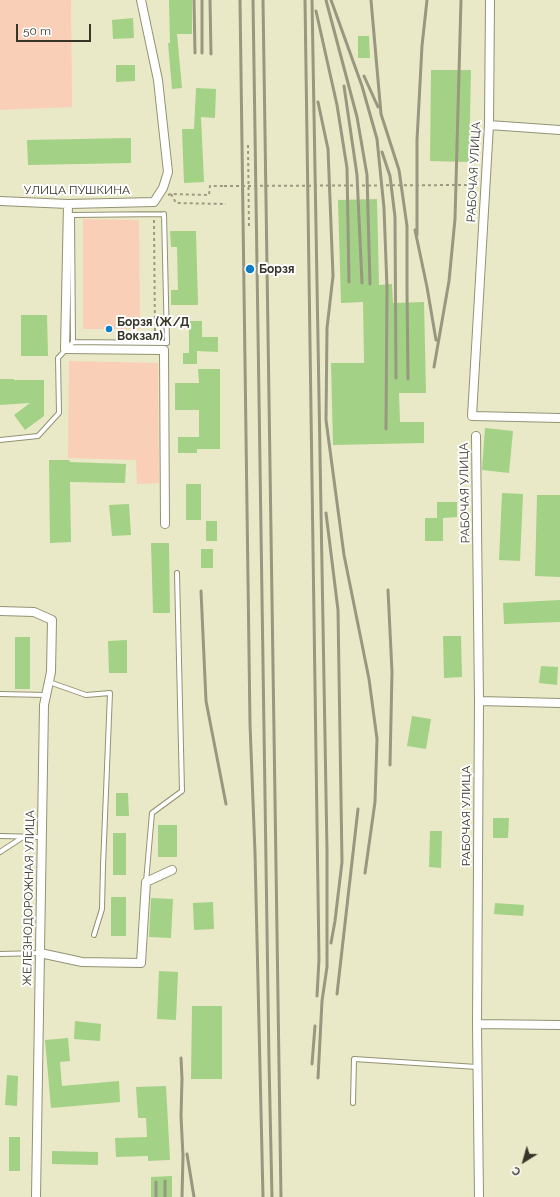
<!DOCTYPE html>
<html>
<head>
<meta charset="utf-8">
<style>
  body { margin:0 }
  #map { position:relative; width:560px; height:1197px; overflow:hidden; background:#eae9c7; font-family:Raleway,sans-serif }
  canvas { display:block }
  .north { position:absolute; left:504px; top:1141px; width:40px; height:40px; -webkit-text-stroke:3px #fff; paint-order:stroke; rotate:217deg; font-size:11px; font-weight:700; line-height:16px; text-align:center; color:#363528 }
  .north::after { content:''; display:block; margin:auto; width:14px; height:18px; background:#363528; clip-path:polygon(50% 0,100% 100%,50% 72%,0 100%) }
  .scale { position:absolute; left:16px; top:24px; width:75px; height:18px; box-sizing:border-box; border:2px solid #363528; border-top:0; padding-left:5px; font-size:12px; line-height:14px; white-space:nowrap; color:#363528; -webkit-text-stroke:3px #fff; paint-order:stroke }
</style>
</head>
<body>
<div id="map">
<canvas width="560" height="1197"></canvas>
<div class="north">С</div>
<div class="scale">50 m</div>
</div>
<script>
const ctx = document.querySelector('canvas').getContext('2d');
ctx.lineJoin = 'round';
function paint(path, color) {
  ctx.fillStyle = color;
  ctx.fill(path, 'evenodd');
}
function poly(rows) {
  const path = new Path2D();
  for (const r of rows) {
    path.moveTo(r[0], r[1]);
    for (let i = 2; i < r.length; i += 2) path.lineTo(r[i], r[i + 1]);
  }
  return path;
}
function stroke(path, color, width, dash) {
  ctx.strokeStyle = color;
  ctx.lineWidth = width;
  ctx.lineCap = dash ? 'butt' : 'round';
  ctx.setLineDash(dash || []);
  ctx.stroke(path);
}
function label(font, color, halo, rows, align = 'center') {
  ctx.font = font + ' Raleway,sans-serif';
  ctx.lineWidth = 4;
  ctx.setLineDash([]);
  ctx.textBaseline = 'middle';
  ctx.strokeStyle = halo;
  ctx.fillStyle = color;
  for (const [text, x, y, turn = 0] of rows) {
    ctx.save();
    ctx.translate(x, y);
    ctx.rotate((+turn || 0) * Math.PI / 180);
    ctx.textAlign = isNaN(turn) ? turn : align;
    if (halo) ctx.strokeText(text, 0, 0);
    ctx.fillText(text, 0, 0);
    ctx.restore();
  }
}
const green = poly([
  [0,0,71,0,72,107,0,110],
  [83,219,139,220,140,329,83,329],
  [69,361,158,363,159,483,137,484,136,460,68,458]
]);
const building = poly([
  [169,0,192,0,192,34,177,34,182,88,172,89,168,43,170,43],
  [133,18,134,38,113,39,112,20],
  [358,36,369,36,370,58,358,58],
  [116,65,135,65,135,81,116,82],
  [431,70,471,70,469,162,430,161],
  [196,88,216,89,215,118,201,117,204,182,184,183,182,129,194,129],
  [131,138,131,163,28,165,27,140],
  [377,199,379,285,392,284,393,303,424,302,426,393,399,393,400,422,424,422,424,443,333,445,331,363,364,363,363,302,341,303,338,200],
  [170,231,196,231,198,305,171,305,171,290,178,290,177,247,171,247],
  [21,315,47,315,48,356,21,356],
  [189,321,202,321,202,337,218,337,218,352,197,351,197,364,183,364,183,353,189,353],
  [198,369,220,369,220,449,197,449,197,453,178,453,178,437,199,437,199,410,175,410,175,383,199,383],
  [0,379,14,379,14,380,44,380,44,416,25,430,14,415,30,403,0,405],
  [485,428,513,431,509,473,482,470],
  [49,460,69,460,70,462,126,464,125,483,70,482,71,542,50,543],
  [186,484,201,484,201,520,186,520],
  [502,493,523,494,520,561,499,560],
  [537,495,560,495,560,577,535,576],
  [437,502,457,502,457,517,443,518,443,541,425,541,425,518,437,518],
  [129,504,131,535,112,536,109,505],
  [206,521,217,521,217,541,206,541],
  [151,543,169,543,170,613,153,613],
  [201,549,213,549,213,568,201,568],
  [560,600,560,622,504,624,503,603],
  [443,636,461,636,462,677,444,678],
  [15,637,30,637,30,689,15,689],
  [127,640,127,673,109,673,108,641],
  [541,666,558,667,557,685,539,683],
  [412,716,431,719,426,749,407,746],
  [116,793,128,793,129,816,116,816],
  [493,818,509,818,508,838,493,838],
  [158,825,177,825,177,857,158,857],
  [430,831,442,831,441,868,429,867],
  [113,833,126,833,126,875,113,875],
  [111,897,126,897,126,936,111,936],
  [151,898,173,899,171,938,149,937],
  [213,902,214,929,194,930,193,903],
  [495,903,524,905,523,916,494,914],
  [159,971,178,972,176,1020,157,1019],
  [192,1006,222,1006,222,1079,191,1079],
  [75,1021,101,1024,100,1041,74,1039],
  [68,1038,70,1061,60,1062,62,1086,119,1081,120,1102,51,1108,45,1040],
  [7,1075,18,1076,17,1106,5,1105],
  [166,1086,170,1160,148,1161,148,1156,116,1157,115,1138,147,1137,146,1118,138,1118,136,1087],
  [9,1137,20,1137,20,1171,9,1171],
  [52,1151,98,1152,98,1165,52,1164],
  [172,1176,172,1197,151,1197,151,1177]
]);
const path = poly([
  [248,145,249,229],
  [470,185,477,185],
  [171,194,176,203,226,204],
  [168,195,171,194,209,195,210,186,224,186],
  [154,220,155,336]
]);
const service = poly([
  [164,214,167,343,73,342,72,215,164,214],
  [0,440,38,436,59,413,58,358,73,342],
  [49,682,86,695,110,693,103,866,102,909,94,935],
  [0,694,46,695],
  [0,836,42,837],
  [0,852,23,837],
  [146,882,152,813,182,791,177,573],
  [0,954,40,953],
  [353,1103,354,1059,477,1067]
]);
const minor = poly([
  [490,0,489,125,472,416,560,418],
  [489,125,560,130],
  [0,201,68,204,154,202,163,188,168,172,158,80,141,0],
  [68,204,65,349,164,350,165,524],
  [476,436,479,701,477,1024,479,1197],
  [0,611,34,612,52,620,51,672,44,705,36,1197],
  [479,701,560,703],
  [40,953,82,962,141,963,146,882,172,870],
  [477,1024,560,1025]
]);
const rail = poly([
  [194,0,195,53],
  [202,0,202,53],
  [210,0,211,54],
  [240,0,250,724,255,853,263,1197],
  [253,0,269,1061,272,1197],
  [263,0,281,1197],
  [305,0,319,959,317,996],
  [312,0,327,850,327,967,322,1001,318,1078],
  [326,0,357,117,367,175,370,284],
  [331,0,362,86,377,139,384,208,387,288,386,429],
  [371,0,381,114,399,170,407,226,407,291,408,379],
  [316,11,337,105,347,168,349,282],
  [364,76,378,107],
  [344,86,357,175,362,283],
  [318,102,328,149,333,276,327,328,326,420,344,555,369,679,377,739,375,802,365,873],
  [382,152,390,176,395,217,396,378],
  [415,230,427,287,436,340],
  [417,235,417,140,422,46,427,0],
  [434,367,449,281,455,219,461,0],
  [326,513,338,610,342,862,335,921,331,943],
  [388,590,392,672,390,765],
  [201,591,206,701,226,804],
  [337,994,358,809],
  [181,1058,182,1079,181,1116,183,1156,182,1197],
  [312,1064,315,1026],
  [187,1154,194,1197],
  [165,1181,165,1197],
  [156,1182,156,1197]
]);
const pathBridge = poly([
  [224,186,470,185]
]);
const markers = [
  [250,269,5,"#0a7fc8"],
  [109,329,4,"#0a7fc8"]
];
const streetNames = [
  ["РАБОЧАЯ УЛИЦА",474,172,-87],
  ["УЛИЦА ПУШКИНА",77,190],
  ["РАБОЧАЯ УЛИЦА",465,493,-91],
  ["РАБОЧАЯ УЛИЦА",466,816,-90],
  ["ЖЕЛЕЗНОДОРОЖНАЯ УЛИЦА",29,898,-89]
];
const poiNames = [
  ["Борзя",259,269],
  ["Борзя (Ж/Д",117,322],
  ["Вокзал)",117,336]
];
paint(green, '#facfb7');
paint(building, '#a3d186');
stroke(service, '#939273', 6);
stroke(minor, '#939273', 10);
stroke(path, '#9b9a81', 2, [3, 3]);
stroke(service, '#fff', 4);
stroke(minor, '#fff', 8);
stroke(rail, '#98977f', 3);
stroke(pathBridge, '#9b9a81', 2, [3, 3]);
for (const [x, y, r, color] of markers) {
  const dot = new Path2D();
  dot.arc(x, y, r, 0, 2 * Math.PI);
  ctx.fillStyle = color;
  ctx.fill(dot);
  stroke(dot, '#fff', 1.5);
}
label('12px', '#363528', '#fff', streetNames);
label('bold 12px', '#363528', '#fff', poiNames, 'left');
</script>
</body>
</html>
